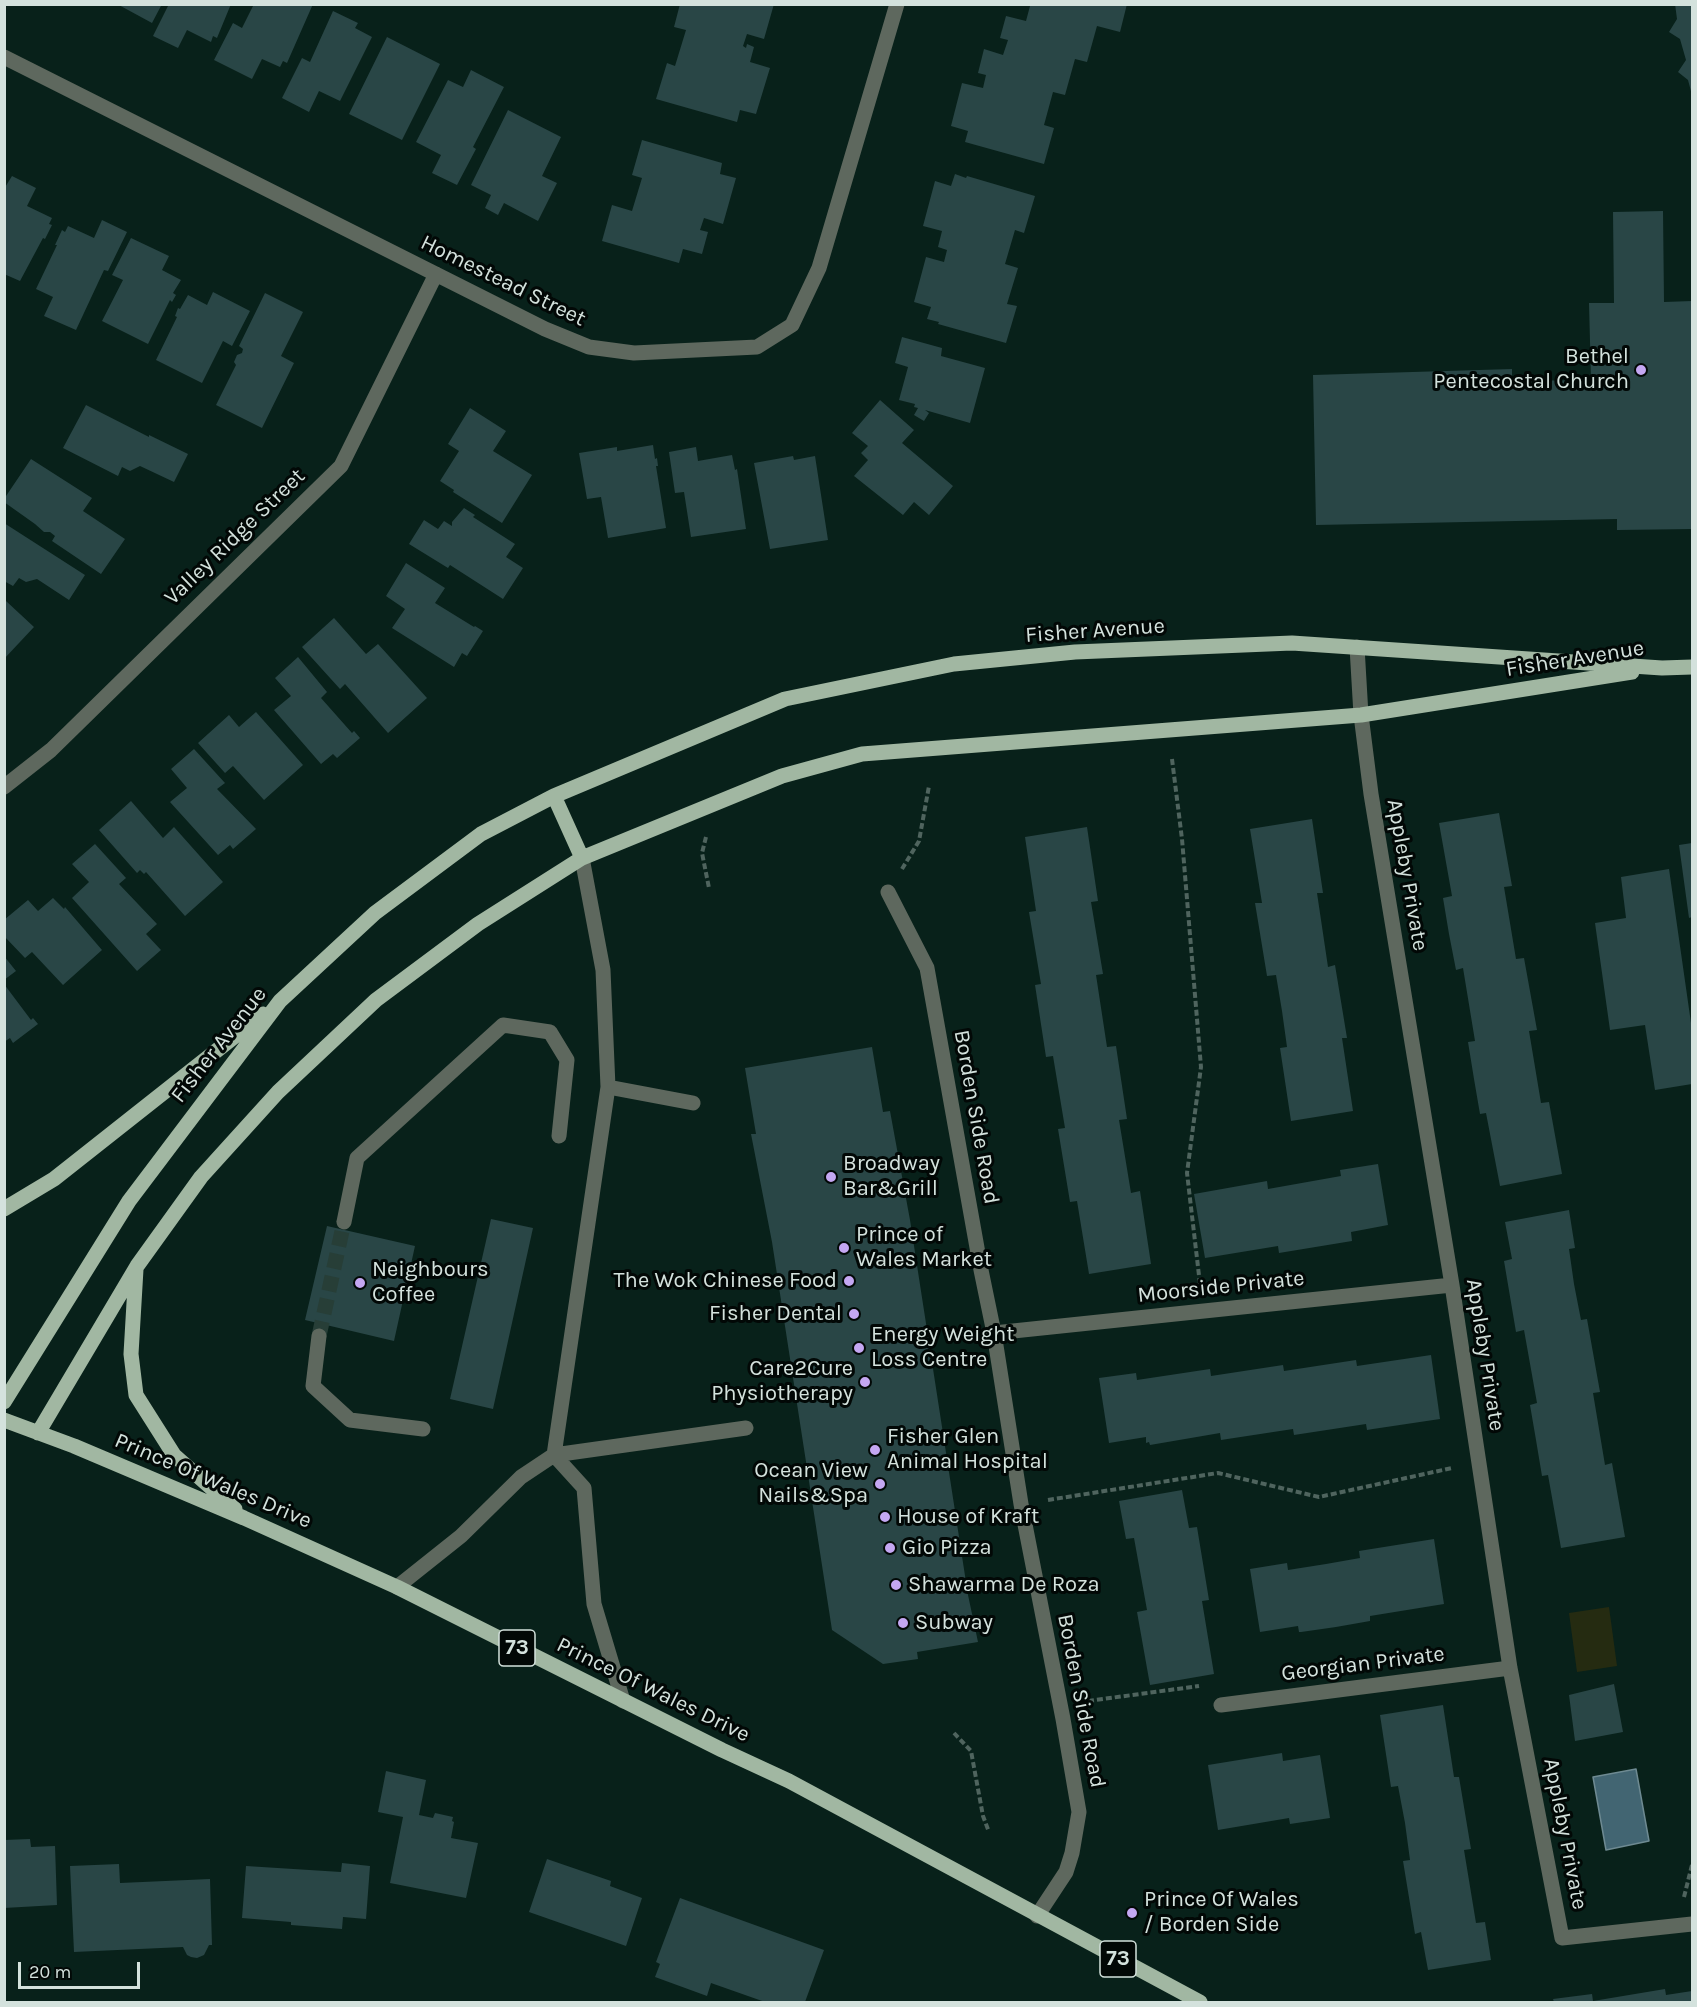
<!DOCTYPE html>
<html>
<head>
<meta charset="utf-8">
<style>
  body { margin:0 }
  #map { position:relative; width:1697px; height:2007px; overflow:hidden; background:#08211a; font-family:Karla,sans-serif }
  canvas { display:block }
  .frame { position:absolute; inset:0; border:6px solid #d4e2dd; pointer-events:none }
  .scale { position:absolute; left:18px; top:1962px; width:122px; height:27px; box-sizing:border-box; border:3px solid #d4e2dd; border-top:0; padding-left:8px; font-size:18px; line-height:21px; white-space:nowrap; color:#d4e2dd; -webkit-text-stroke:4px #020806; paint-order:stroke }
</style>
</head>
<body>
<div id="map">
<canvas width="1697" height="2007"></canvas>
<div class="frame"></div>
<div class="scale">20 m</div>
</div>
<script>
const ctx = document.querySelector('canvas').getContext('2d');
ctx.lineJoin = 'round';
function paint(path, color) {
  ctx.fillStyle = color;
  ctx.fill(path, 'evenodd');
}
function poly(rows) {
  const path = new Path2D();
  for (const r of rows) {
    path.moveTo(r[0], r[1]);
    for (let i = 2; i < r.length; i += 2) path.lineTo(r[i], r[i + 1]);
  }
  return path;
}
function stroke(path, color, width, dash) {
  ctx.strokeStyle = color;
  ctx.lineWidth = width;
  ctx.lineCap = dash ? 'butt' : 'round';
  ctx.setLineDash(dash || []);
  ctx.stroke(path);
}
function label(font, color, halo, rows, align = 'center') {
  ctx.font = font + ' Karla,sans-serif';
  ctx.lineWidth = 6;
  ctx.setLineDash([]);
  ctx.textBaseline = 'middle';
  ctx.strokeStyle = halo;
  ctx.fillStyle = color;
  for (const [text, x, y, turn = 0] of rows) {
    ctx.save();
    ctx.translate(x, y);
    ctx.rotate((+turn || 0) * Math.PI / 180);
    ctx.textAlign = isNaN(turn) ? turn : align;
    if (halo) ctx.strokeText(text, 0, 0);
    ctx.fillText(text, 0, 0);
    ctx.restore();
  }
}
const green = poly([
  [1609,1607,1617,1666,1577,1672,1569,1613]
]);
const water = poly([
  [1636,1769,1649,1841,1606,1850,1593,1777,1636,1769]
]);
const building = poly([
  [117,4,162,4,152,23],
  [169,4,231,4,217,38,213,36,211,42,187,30,178,48,153,36],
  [254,4,313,4,287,63,283,61,280,67,262,59,252,79,214,60,233,23,242,28],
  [680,4,774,4,764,39,747,34,743,46,746,48,747,44,754,47,750,62,770,68,756,114,740,110,737,122,656,99,667,63,675,66,686,30,674,27],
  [1026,4,1127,4,1120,32,1097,26,1087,62,1075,59,1065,95,1053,92,1044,125,1054,128,1044,164,965,142,968,131,951,126,962,83,983,88,986,75,978,73,984,49,1003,55,1008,40,1000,38,1006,16,1026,21,1030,6],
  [1675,4,1692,4,1692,95,1688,80,1678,72,1686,60,1680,39,1669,32,1677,19],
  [333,11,358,23,355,28,372,37,340,101,319,91,309,112,282,98,302,58,310,62],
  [387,37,440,64,402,140,349,114],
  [471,70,504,87,473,147,476,149,457,185,432,173,441,155,416,142,448,80,463,87],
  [508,110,561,137,542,176,557,183,538,221,504,203,498,215,485,208,491,195,471,185],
  [642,140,722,163,720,174,736,178,723,224,704,218,700,230,708,232,702,254,683,249,679,263,602,241,612,205,632,211,642,178,632,175],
  [955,174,966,178,967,176,1035,196,1024,233,1015,230,1005,264,1018,268,1007,304,1017,306,1006,343,938,324,939,322,927,319,931,307,914,302,926,257,944,262,947,250,938,247,942,231,923,226,935,181,951,186],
  [12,176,36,188,27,206,52,218,49,224,52,225,45,239,43,238,20,281,4,274,4,189],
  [1663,211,1664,302,1692,301,1692,529,1617,530,1617,519,1316,525,1313,375,1512,369,1512,381,1591,380,1589,303,1614,303,1613,212],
  [102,220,127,232,108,271,104,270,76,330,44,316,53,297,36,289,57,245,55,245,62,230,65,232,68,226,94,238],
  [131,238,169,256,162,270,181,280,173,293,176,295,172,302,170,300,148,344,102,321,123,280,112,275],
  [213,292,250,311,232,346,223,341,202,383,156,360,177,317,175,316,178,308,180,309,188,295,207,305],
  [265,293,303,312,281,356,294,363,262,428,216,405,236,365,234,362,237,355,242,353,243,349,239,346],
  [902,337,942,348,941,356,985,368,970,423,925,410,929,413,924,421,914,415,918,408,914,407,915,404,899,400,908,367,895,363],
  [880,400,914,430,902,443,953,486,929,515,914,502,903,515,854,476,868,460,861,453,868,446,852,433],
  [86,405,149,437,149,435,188,454,174,482,140,466,130,471,122,467,118,476,63,448],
  [470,408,506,431,493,451,532,475,502,523,453,492,454,490,440,481,459,451,448,444],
  [653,445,655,459,657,458,658,466,656,466,666,528,608,538,601,497,587,499,579,453,617,447,617,451],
  [696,447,698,461,732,455,735,470,737,469,746,529,691,537,684,492,675,493,669,452],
  [793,456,794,460,815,456,828,540,770,549,754,463],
  [31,459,92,498,83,511,125,539,101,574,52,541,55,536,50,532,44,532,35,524,4,502,4,499],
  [464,508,475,515,473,517,515,544,506,557,523,568,503,599,450,565,448,568,409,544,424,520,438,529,444,521,452,526,452,522],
  [4,523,85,575,69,600,37,579,26,582,19,578,13,586,4,581],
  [406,563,445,588,435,603,474,627,475,626,483,631,467,656,462,653,454,667,392,628,405,609,386,596],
  [6,601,34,627,4,659,4,603],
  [334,618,366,654,378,644,427,698,388,733,345,684,340,689,302,647],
  [298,657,327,692,321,698,352,733,354,731,360,738,337,758,333,754,321,764,274,710,291,696,275,678],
  [256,712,303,765,264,800,233,766,225,773,198,743,229,715,239,727],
  [194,749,225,783,217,789,256,829,233,849,230,845,218,855,170,802,187,788,171,769],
  [131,801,163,838,174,827,223,882,185,916,146,872,144,874,140,870,137,873,99,830],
  [1499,813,1512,886,1504,887,1516,959,1524,958,1537,1030,1529,1031,1541,1103,1549,1102,1562,1174,1500,1186,1486,1113,1480,1114,1474,1079,1468,1042,1475,1041,1463,968,1456,970,1449,934,1443,898,1452,896,1439,823],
  [1312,819,1323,893,1317,893,1328,967,1335,965,1347,1038,1342,1038,1353,1111,1291,1121,1280,1048,1287,1047,1282,1011,1276,975,1267,976,1255,903,1262,903,1250,829],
  [1087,827,1098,901,1091,902,1103,974,1096,975,1107,1047,1116,1046,1127,1119,1119,1120,1131,1193,1140,1191,1151,1264,1089,1274,1077,1201,1070,1202,1058,1129,1065,1128,1053,1056,1046,1057,1035,985,1041,984,1029,912,1036,911,1025,837],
  [1692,843,1692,917,1689,918,1679,845],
  [95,844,126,878,119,884,157,924,146,934,161,950,137,971,72,898,89,882,72,864],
  [1669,869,1692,1030,1692,1084,1655,1090,1645,1025,1610,1030,1595,923,1626,918,1621,877],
  [53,898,64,909,65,907,102,950,63,985,32,952,25,958,4,936,4,920,28,900,38,911],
  [4,956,16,971,4,980],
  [4,984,31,1020,33,1018,38,1024,13,1043,10,1038,4,1042],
  [872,1047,883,1112,890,1111,910,1220,968,1595,978,1642,917,1652,918,1659,883,1664,832,1630,772,1242,751,1134,756,1134,745,1068],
  [1378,1164,1388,1225,1351,1232,1352,1241,1279,1253,1278,1246,1205,1258,1194,1194,1267,1181,1268,1189,1341,1176,1340,1170],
  [1569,1210,1575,1248,1569,1249,1574,1284,1581,1320,1587,1319,1600,1392,1593,1393,1605,1465,1612,1463,1625,1537,1561,1548,1548,1475,1542,1476,1536,1440,1530,1405,1537,1403,1524,1330,1516,1332,1504,1261,1512,1259,1505,1222],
  [491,1219,533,1228,493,1409,450,1399],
  [327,1226,415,1246,394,1341,305,1320],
  [1431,1355,1440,1419,1373,1429,1367,1430,1366,1424,1294,1435,1293,1429,1221,1440,1220,1433,1150,1445,1149,1442,1146,1443,1146,1437,1109,1443,1099,1378,1136,1373,1137,1380,1210,1369,1211,1376,1283,1365,1284,1371,1356,1360,1357,1366],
  [1182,1490,1189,1528,1197,1527,1209,1600,1202,1601,1214,1674,1150,1685,1137,1612,1147,1610,1134,1538,1126,1539,1119,1501],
  [1434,1539,1444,1604,1370,1616,1370,1621,1336,1627,1301,1632,1299,1632,1298,1626,1260,1632,1250,1569,1287,1563,1288,1570,1326,1564,1360,1558,1359,1551],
  [1614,1684,1623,1732,1575,1741,1569,1695],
  [1443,1705,1454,1777,1459,1777,1471,1849,1464,1850,1476,1923,1485,1922,1491,1960,1428,1970,1421,1932,1415,1934,1403,1861,1410,1860,1405,1823,1398,1786,1391,1787,1380,1715],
  [1282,1753,1283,1761,1320,1755,1330,1818,1290,1824,1289,1818,1218,1830,1208,1765],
  [386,1771,426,1780,419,1815,433,1818,435,1813,453,1817,452,1821,454,1822,451,1838,478,1843,466,1898,390,1883,403,1817,378,1812],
  [30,1839,31,1847,55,1846,57,1905,4,1908,4,1840],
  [547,1859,611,1881,610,1886,642,1898,626,1946,529,1912],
  [342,1863,370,1866,366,1919,343,1917,342,1929,291,1925,291,1922,242,1918,246,1866,341,1872],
  [119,1864,120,1883,210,1879,212,1945,209,1945,204,1955,197,1958,191,1957,187,1955,183,1947,74,1952,70,1866],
  [680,1898,824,1950,805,2002,765,2002,711,1983,707,1996,655,1977,660,1964,656,1962],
  [1665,1989,1666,1995,1692,1991,1692,2002,1554,2002,1553,1999,1592,1994,1593,2001]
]);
const minorTunnel = poly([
  [319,1336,344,1222]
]);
const path = poly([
  [1172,759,1182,839,1201,1067,1187,1173,1200,1284],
  [706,837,702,853,709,888],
  [902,869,919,841,929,786],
  [1048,1500,1218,1473,1319,1497,1452,1468],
  [1088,1701,1199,1686],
  [954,1733,971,1751,983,1816,989,1832],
  [1684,1897,1692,1865]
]);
const minor = poly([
  [4,57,545,329,589,347,634,353,757,347,792,325,819,268,897,4],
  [1357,647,1361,715,1371,794,1452,1285,1510,1668,1562,1938,1692,1924],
  [4,787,51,750,341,466,436,274],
  [582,858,603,970,608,1087,554,1455,746,1428],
  [888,892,927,968,981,1270,994,1333,1021,1504,1063,1719,1079,1812,1072,1853,1066,1872,1037,1916],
  [608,1087,693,1103],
  [344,1222,357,1158,503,1025,550,1032,567,1060,559,1136],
  [994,1333,1452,1285],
  [319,1336,313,1386,350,1420,423,1429],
  [397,1587,461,1536,521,1477,554,1455,584,1488,594,1604,623,1701],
  [1221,1705,1510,1668]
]);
const major = poly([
  [554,796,582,858],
  [4,1209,54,1179,263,1014],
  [136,1269,131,1354,136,1395,174,1455,235,1509],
  [4,1402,129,1201,280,1001,375,913,481,834,554,796,785,699,954,664,1075,652,1292,643,1662,668,1692,667],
  [4,1420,74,1446,244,1518,397,1587,722,1750,789,1781,1200,2002],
  [38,1433,137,1266,201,1177,278,1092,376,1000,478,924,582,858,782,776,862,754,1361,715,1632,672]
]);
const markers = [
  [1641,370,6,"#c4a7f2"],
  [831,1177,6,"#c4a7f2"],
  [844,1248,6,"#c4a7f2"],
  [849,1281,6,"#c4a7f2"],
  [360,1283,6,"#c4a7f2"],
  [854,1314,6,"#c4a7f2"],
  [859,1348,6,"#c4a7f2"],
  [865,1382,6,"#c4a7f2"],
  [875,1450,6,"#c4a7f2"],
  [880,1484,6,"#c4a7f2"],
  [885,1517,6,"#c4a7f2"],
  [890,1548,6,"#c4a7f2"],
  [896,1585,6,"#c4a7f2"],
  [903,1623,6,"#c4a7f2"],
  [1132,1913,6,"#c4a7f2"]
];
const shields = [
  [517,1648,36],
  [1118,1959,36]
];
const shieldNames = [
  ["73",517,1648],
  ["73",1118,1959]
];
const streetNames = [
  ["Homestead Street",503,281,26],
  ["Valley Ridge Street",235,537,-44],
  ["Fisher Avenue",1095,631,-4],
  ["Fisher Avenue",1575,659,-9],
  ["Appleby Private",1407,875,80],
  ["Fisher Avenue",219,1045,-52],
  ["Borden Side Road",976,1117,80],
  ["Moorside Private",1221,1287,-6],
  ["Appleby Private",1485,1355,81],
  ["Prince Of Wales Drive",213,1481,23],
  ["Georgian Private",1363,1664,-7],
  ["Prince Of Wales Drive",653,1690,26],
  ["Borden Side Road",1081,1701,79],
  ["Appleby Private",1565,1834,79]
];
const poiNames = [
  ["Bethel",1629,357,"right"],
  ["Pentecostal Church",1629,382,"right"],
  ["Broadway",843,1164],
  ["Bar&Grill",843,1189],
  ["Prince of",856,1235],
  ["Wales Market",856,1260],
  ["Neighbours",372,1270],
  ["Coffee",372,1295],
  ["The Wok Chinese Food",837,1281,"right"],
  ["Fisher Dental",842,1314,"right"],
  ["Energy Weight",871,1335],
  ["Loss Centre",871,1360],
  ["Care2Cure",853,1369,"right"],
  ["Physiotherapy",853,1394,"right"],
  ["Fisher Glen",887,1437],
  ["Animal Hospital",887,1462],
  ["Ocean View",868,1471,"right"],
  ["Nails&Spa",868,1496,"right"],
  ["House of Kraft",897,1517],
  ["Gio Pizza",902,1548],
  ["Shawarma De Roza",908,1585],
  ["Subway",915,1623],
  ["Prince Of Wales",1144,1900],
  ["/ Borden Side",1144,1925]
];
paint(green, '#252b11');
paint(water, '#426572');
stroke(water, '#6e8a92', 1.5);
paint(building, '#294646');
stroke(minorTunnel, '#273e37', 15, [15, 8]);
stroke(path, '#4f645e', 4, [6, 3]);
stroke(minor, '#5e685e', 15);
stroke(major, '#a1b7a2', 15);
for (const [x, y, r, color] of markers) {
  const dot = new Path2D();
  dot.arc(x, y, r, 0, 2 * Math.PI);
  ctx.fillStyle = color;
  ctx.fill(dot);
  stroke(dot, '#020806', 2);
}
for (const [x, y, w] of shields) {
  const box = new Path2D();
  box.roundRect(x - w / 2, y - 18, w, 36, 4.5);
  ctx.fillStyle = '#020806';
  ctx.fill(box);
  stroke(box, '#d4e2dd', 1.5);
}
label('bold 21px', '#d4e2dd', null, shieldNames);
label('22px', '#d4e2dd', '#020806', streetNames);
label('22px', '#d4e2dd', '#020806', poiNames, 'left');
</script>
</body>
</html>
